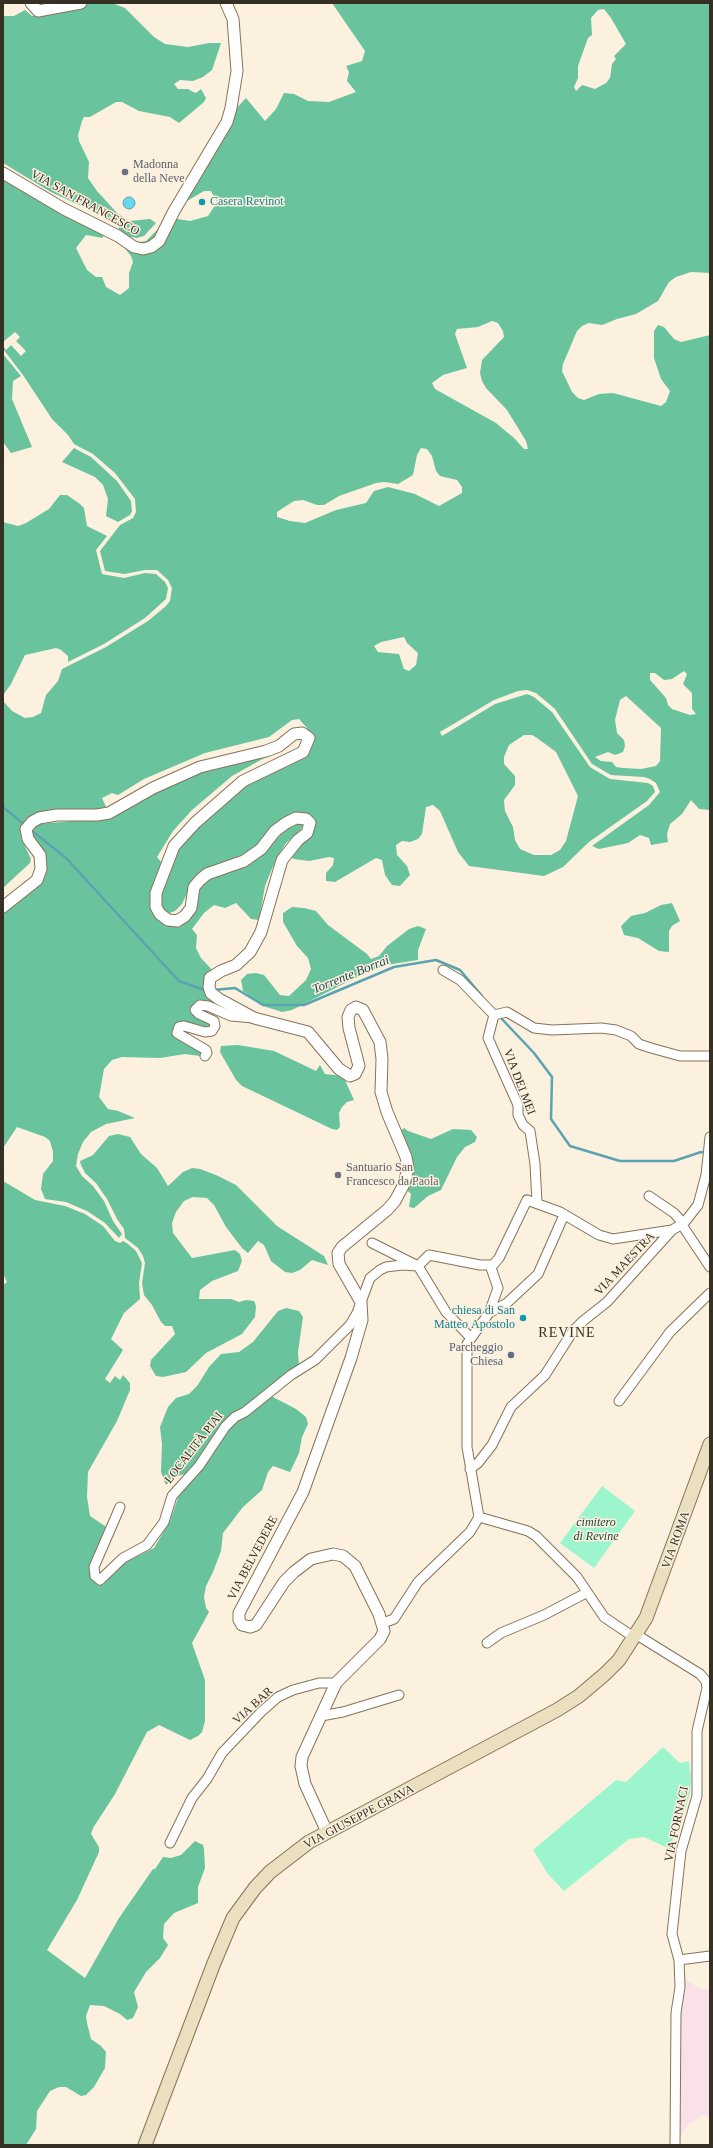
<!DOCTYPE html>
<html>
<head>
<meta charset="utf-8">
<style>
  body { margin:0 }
  #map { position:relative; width:713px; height:2148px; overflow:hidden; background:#fcf0de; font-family:"Times New Roman",serif }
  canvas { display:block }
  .frame { position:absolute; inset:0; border:4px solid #362f23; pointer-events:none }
</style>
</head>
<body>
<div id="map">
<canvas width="713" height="2148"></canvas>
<div class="frame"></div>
</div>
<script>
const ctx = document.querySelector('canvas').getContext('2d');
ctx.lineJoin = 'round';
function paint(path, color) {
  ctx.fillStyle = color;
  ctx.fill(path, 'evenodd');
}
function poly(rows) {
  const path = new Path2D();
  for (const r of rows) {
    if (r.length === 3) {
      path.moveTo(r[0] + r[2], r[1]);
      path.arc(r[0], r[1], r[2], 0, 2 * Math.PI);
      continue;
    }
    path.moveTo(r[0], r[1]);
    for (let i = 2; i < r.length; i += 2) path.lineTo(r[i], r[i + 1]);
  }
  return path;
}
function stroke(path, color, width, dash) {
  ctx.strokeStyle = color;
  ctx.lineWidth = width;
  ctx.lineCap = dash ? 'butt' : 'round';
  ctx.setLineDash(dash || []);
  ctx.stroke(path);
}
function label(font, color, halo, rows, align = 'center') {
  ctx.font = font + ' "Times New Roman",serif';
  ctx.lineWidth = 3;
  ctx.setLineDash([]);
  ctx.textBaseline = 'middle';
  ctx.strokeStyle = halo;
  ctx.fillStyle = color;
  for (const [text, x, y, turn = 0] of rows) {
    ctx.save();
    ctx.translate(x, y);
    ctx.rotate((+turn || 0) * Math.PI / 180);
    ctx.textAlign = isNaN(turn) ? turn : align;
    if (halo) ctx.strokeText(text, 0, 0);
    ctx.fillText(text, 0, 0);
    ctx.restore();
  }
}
const industrial = poly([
  [683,1975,689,1982,701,1989,710,1989,710,2118,701,2114,700,2117,688,2125,679,2138,677,2051]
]);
const green = poly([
  [602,1486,635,1511,594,1568,560,1543],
  [663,1747,680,1763,689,1761,691,1778,690,1793,686,1807,679,1821,674,1824,672,1850,644,1837,629,1839,564,1891,548,1874,533,1850,616,1780,626,1782]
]);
const forest = poly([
  [91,3,112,3,125,8,154,37,165,44,188,47,209,43,221,43,212,70,203,77,193,81,180,80,174,84,178,89,188,89,193,92,196,93,201,89,206,98,204,102,179,123,170,117,139,111,122,102,116,102,90,117,84,117,82,121,78,135,79,141,89,162,88,178,97,191,117,213,129,221,150,219,156,223,144,236,137,238,126,236,119,232,118,223,51,192,3,163,3,16,14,16,25,10,32,16,45,16],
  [332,3,710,3,710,273,691,272,676,277,669,282,658,301,636,314,617,319,602,325,589,323,582,326,577,331,563,364,562,371,572,392,578,398,584,400,599,394,613,393,661,406,666,402,670,391,661,379,654,358,654,331,658,325,664,327,674,339,681,342,710,335,710,810,699,809,691,800,682,814,670,824,667,834,668,842,651,845,649,838,640,835,628,843,599,849,592,846,649,805,660,792,656,783,650,779,644,777,611,775,592,764,555,709,536,693,527,690,518,691,494,700,440,732,442,736,495,704,527,694,534,697,552,712,590,767,610,779,648,783,653,786,655,792,647,801,589,842,563,867,544,876,469,866,458,852,440,811,433,805,426,807,422,834,418,839,410,842,402,841,396,845,397,855,407,866,410,875,400,886,392,885,385,875,382,860,376,858,335,882,326,881,326,873,333,865,334,858,329,857,309,861,294,859,286,854,306,833,304,817,260,847,191,885,182,904,175,911,167,914,158,910,167,864,200,818,303,747,309,734,307,728,299,719,292,720,269,737,205,753,144,779,118,795,112,793,102,798,107,809,32,815,27,818,21,829,21,838,31,859,30,863,3,888,3,701,12,711,25,718,33,717,41,713,46,695,58,681,62,669,106,647,148,621,166,606,170,601,172,588,168,580,157,570,145,570,124,574,105,571,100,551,120,525,133,518,136,512,135,499,115,473,93,454,74,444,68,435,52,419,23,375,3,349,3,346,6,350,11,345,21,356,26,351,16,341,20,337,15,332,3,342,3,174,103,230,103,238,86,235,76,248,87,270,96,277,102,277,106,287,120,295,129,288,129,273,133,262,131,256,122,245,146,241,161,226,165,217,190,221,208,216,217,202,211,191,204,191,187,201,175,204,229,116,246,98,265,121,276,109,284,93,294,94,308,101,329,102,356,92,347,81,349,72,346,66,362,61,365,51],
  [604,9,611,18,626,44,614,56,616,59,612,64,610,78,606,83,595,89,582,85,576,91,574,87,578,78,578,66,588,38,592,35,591,18,598,10],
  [492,321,498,323,503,331,504,337,482,360,480,373,482,381,486,388,507,410,526,441,528,449,524,449,514,438,496,423,435,389,432,383,443,375,467,368,455,334,457,329,478,327],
  [421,448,427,449,432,456,436,471,440,476,457,480,462,487,462,493,439,506,415,494,388,487,374,491,366,503,336,510,305,523,290,521,277,517,277,512,294,501,303,500,317,505,324,505,339,496,376,483,384,482,398,484,413,475,417,455],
  [404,637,407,643,418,653,416,665,409,671,404,669,399,654,378,652,374,646,381,642],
  [684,671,687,674,683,684,692,693,692,709,696,714,690,715,672,709,668,705,666,698,650,680,650,673,655,673,664,680,672,679],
  [626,696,661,728,660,761,656,766,641,769,623,768,616,767,612,762,601,761,595,757,608,752,615,755,623,752,625,746,624,740,617,733,615,720,620,700],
  [524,735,532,735,537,738,556,752,578,796,566,841,560,850,551,855,534,855,520,849,515,840,513,827,505,811,504,800,515,785,515,776,504,764,504,757,509,745],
  [3,354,21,376,13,381,12,399,32,447,11,453,3,442],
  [74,448,91,457,117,481,131,501,132,511,130,515,118,522,106,516,108,499,103,485,95,477,62,462],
  [60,495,67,495,80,504,84,508,87,526,107,536,96,550,102,574,124,578,145,573,156,574,165,582,168,588,166,599,145,618,104,644,68,662,68,656,61,650,56,648,25,655,11,684,4,694,3,699,3,522,18,526,26,523,49,509],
  [277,751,232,776,192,810,173,831,157,857,161,862,152,904,167,920,183,912,200,881,270,846,291,824,302,822,303,825,301,829,286,843,276,859,265,886,259,920,251,919,236,903,225,908,214,905,204,913,192,929,197,935,196,948,201,958,217,975,208,983,230,1009,197,1005,211,1024,209,1029,184,1024,177,1038,205,1053,200,1056,185,1054,160,1058,122,1057,112,1060,104,1069,99,1097,108,1109,118,1111,135,1118,106,1124,91,1132,83,1142,78,1154,76,1166,82,1176,93,1186,104,1201,113,1221,122,1234,119,1238,105,1223,87,1211,66,1202,45,1199,41,1189,43,1174,53,1161,53,1152,50,1141,45,1137,17,1127,3,1148,3,902,38,872,32,832,38,824,85,820,169,779],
  [672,903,680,921,672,926,669,931,669,952,659,951,638,938,624,935,621,926,631,916,645,913,661,905],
  [292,907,304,908,316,911,328,925,367,954,371,959,379,956,387,946,409,929,418,926,426,929,418,950,418,960,386,965,365,973,292,1010,282,1012,263,1006,243,991,241,980,247,974,256,973,264,975,280,995,289,996,306,980,311,969,308,958,297,946,283,922,283,913],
  [238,1045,274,1051,316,1071,320,1065,325,1074,343,1076,354,1100,347,1102,342,1107,339,1113,340,1127,337,1130,332,1129,242,1086,236,1080,220,1052,221,1046],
  [404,1128,408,1131,431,1139,453,1129,471,1130,477,1137,475,1142,465,1147,457,1157,441,1190,428,1196,414,1208,409,1207,411,1194,405,1188,400,1131],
  [118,1134,130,1137,141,1154,157,1168,168,1186,183,1172,192,1168,200,1169,216,1175,236,1185,277,1226,324,1256,328,1265,312,1260,300,1270,292,1273,285,1272,271,1261,264,1245,258,1241,248,1253,242,1248,226,1227,214,1205,207,1198,193,1197,184,1201,176,1212,172,1223,173,1233,192,1258,235,1250,240,1254,242,1261,238,1271,212,1281,200,1290,199,1299,231,1299,239,1302,246,1300,254,1301,256,1306,255,1317,242,1334,206,1353,186,1372,163,1377,156,1376,150,1366,151,1360,175,1334,172,1326,165,1326,161,1322,152,1305,144,1295,142,1283,145,1263,143,1256,138,1248,125,1238,124,1229,117,1219,107,1199,96,1183,85,1173,81,1165,80,1161,93,1155,109,1136],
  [3,1181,35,1200,65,1206,85,1214,103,1226,115,1241,120,1243,123,1241,128,1244,136,1251,142,1263,139,1283,140,1299,124,1313,111,1339,123,1350,105,1379,110,1383,115,1376,120,1380,123,1375,130,1383,130,1390,117,1421,88,1472,87,1497,90,1516,108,1528,93,1577,98,1584,103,1585,120,1565,154,1548,170,1521,180,1492,230,1424,271,1396,296,1409,306,1417,308,1424,302,1437,299,1453,290,1472,273,1466,268,1472,262,1490,243,1507,223,1533,221,1551,213,1572,206,1586,204,1597,206,1608,209,1612,192,1643,205,1680,205,1721,202,1732,198,1736,190,1740,159,1725,147,1732,115,1794,93,1828,91,1834,99,1847,99,1852,77,1900,47,1950,85,1978,119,1918,153,1869,155,1869,163,1857,171,1858,181,1855,195,1841,203,1845,204,1849,205,1868,198,1887,198,1903,174,1913,164,1924,163,1938,168,1945,160,1958,146,1972,134,1992,138,2007,133,2018,127,2020,120,2014,104,2006,90,2005,86,2016,87,2023,91,2039,101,2046,106,2052,105,2068,94,2087,86,2095,81,2096,66,2087,59,2087,50,2091,37,2111,36,2129,26,2145,3,2145,3,1285,7,1282,3,1274],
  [286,1308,299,1311,303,1317,298,1352,299,1366,243,1411,188,1473,175,1477,166,1485,161,1472,162,1444,160,1427,168,1407,176,1398,189,1394,197,1386,209,1367,221,1354,239,1352,253,1342,278,1311]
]);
const water = poly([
  [129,203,6]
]);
const stream = poly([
  [3,807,25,825],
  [31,830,66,858,179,981,207,991],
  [213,990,235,988,263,1005,304,1005,394,967,436,960,460,970,482,996],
  [500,1017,534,1053,552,1077,551,1119,570,1146,620,1161,674,1161,701,1152,706,1153]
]);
const minor = poly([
  [443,970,460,980,494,1015],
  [205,1056,207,1053,206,1050,177,1033,179,1027,184,1026,205,1032,212,1031,215,1026,214,1021,199,1014,195,1010,200,1005,208,1006,231,1016,253,1018],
  [649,1196,674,1213,683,1223],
  [537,1203,535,1164,530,1131,523,1125,518,1115,518,1105,488,1038,494,1015,507,1012,534,1028,552,1030,601,1028,616,1030,631,1036,639,1044,651,1048,680,1056,710,1056],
  [682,1225,710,1267],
  [372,1243,418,1266,446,1312,471,1338],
  [418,1266,429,1255,480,1265,493,1265,499,1258,527,1200,560,1212,599,1235,613,1239,672,1230],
  [489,1313,498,1288,490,1265],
  [619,1401,670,1332,710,1293],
  [470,1469,478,1463,492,1445,511,1407,545,1375,573,1331,583,1321,607,1302,672,1230,684,1223,698,1205,706,1175,710,1137],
  [120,1507,94,1567,95,1576,100,1580,123,1558,147,1545,164,1522,172,1496,199,1466,225,1427,235,1417,245,1412,291,1375,315,1360,350,1325,357,1313,370,1278,380,1270,386,1267,402,1265,418,1266],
  [479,1517,528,1531,536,1536,577,1577,604,1617,635,1638],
  [383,1623,394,1619,418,1582,470,1532,479,1517,467,1447,467,1344,489,1313,507,1303,538,1274,564,1215],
  [637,1635,700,1674,706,1681,707,1688,697,1731,697,1796,681,1851,672,1934,679,1960,680,1987,676,2013,675,2145],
  [487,1643,501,1633,544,1615,586,1593],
  [321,1716,343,1712,399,1695],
  [170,1843,192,1798,207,1779,222,1753,261,1712,278,1697,293,1690,319,1683,336,1683],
  [679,1960,710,1956]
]);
const tertiary = poly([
  [31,3,38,11,81,3],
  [3,173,64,209,118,236,134,247,143,249,151,247,159,241,174,211,227,122,231,108,237,71,233,19,226,3],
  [3,907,37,880,41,869,40,855,28,839,26,829,32,822,39,818,57,815,97,815,109,813,153,788,200,767,266,751,279,746,294,734,302,733,309,738,303,752,243,781,195,823,174,846,156,893,156,907,160,914,168,920,177,921,185,916,191,908,194,887,200,880,207,874,244,861,261,849,275,831,286,823,296,818,306,819,310,823,307,833,298,840,282,860,261,932,250,952,236,965,221,971,210,978,209,987,211,993,219,999,254,1018,308,1032,339,1069,350,1076,355,1074,359,1066,349,1028,348,1017,351,1010,356,1007,363,1010,380,1042,382,1059,381,1092,387,1112,406,1157,408,1168,404,1184,395,1201,387,1210,342,1247,338,1253,339,1264,361,1302,362,1320,351,1358,303,1492,239,1613,239,1620,242,1625,250,1627,256,1625,284,1582,294,1572,311,1559,333,1554,343,1556,355,1566,379,1614,384,1631,380,1639,336,1683,302,1757,301,1766,305,1784,327,1832]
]);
const secondary = poly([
  [145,2145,214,1963,233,1918,255,1888,270,1872,309,1842,557,1710,579,1696,605,1674,619,1660,646,1618,710,1444]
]);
const markers = [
  [125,172,4,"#6b7280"],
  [202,202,4,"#0f9aa8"],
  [338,1175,4,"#6b7280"],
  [523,1318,4,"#0f9aa8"],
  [511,1355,4,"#5c6f8a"]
];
const worshipNames = [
  ["Madonna",133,165],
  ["della Neve",133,179],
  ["Santuario San",346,1168],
  ["Francesco da Paola",346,1182]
];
const cultureNames = [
  ["Casera Revinot",210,202],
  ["chiesa di San",515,1311,"right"],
  ["Matteo Apostolo",515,1325,"right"]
];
const streetNames = [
  ["VIA SAN FRANCESCO",85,203,29],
  ["VIA DEI MEI",519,1082,69],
  ["VIA MAESTRA",625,1264,-47],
  ["LOCALITÀ PIAI",194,1448,-52],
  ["VIA ROMA",676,1540,-70],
  ["VIA BELVEDERE",253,1558,-62],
  ["VIA BAR",253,1706,-42],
  ["VIA GIUSEPPE GRAVA",359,1817,-28],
  ["VIA FORNACI",677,1824,-78]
];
const serviceNames = [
  ["Parcheggio",503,1348],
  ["Chiesa",503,1362]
];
const parkNames = [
  ["cimitero",596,1523],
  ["di Revine",596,1537]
];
const waterNames = [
  ["Torrente Borrai",351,975,-22]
];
const quarterNames = [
  ["REVINE",567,1333]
];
paint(industrial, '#f9e0e9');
paint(green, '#9cf5cd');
paint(forest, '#69c49e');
paint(water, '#6ad6ee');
stroke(water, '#5aa4b1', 1);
stroke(stream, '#5aa4b1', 2.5);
stroke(minor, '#847357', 11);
stroke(tertiary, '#847357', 13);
stroke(secondary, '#847357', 15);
stroke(minor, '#fff', 9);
stroke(tertiary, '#fff', 11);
stroke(secondary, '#e8e0bf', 13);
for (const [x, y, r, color] of markers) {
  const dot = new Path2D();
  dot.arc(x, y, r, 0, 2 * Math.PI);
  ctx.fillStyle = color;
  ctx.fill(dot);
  stroke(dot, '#fcf0de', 1.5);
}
label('12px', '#5b616d', '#fcf0de', worshipNames, 'left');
label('12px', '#0d838f', '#fcf0de', cultureNames, 'left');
label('12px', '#362f23', '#fcf0de', streetNames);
label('12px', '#4e5e75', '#fcf0de', serviceNames, 'right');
label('italic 12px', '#1b4333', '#fcf0de', parkNames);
label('italic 13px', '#14454f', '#fcf0de', waterNames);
ctx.letterSpacing = '1px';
label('14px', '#362f23', '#fcf0de', quarterNames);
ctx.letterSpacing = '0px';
</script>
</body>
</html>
